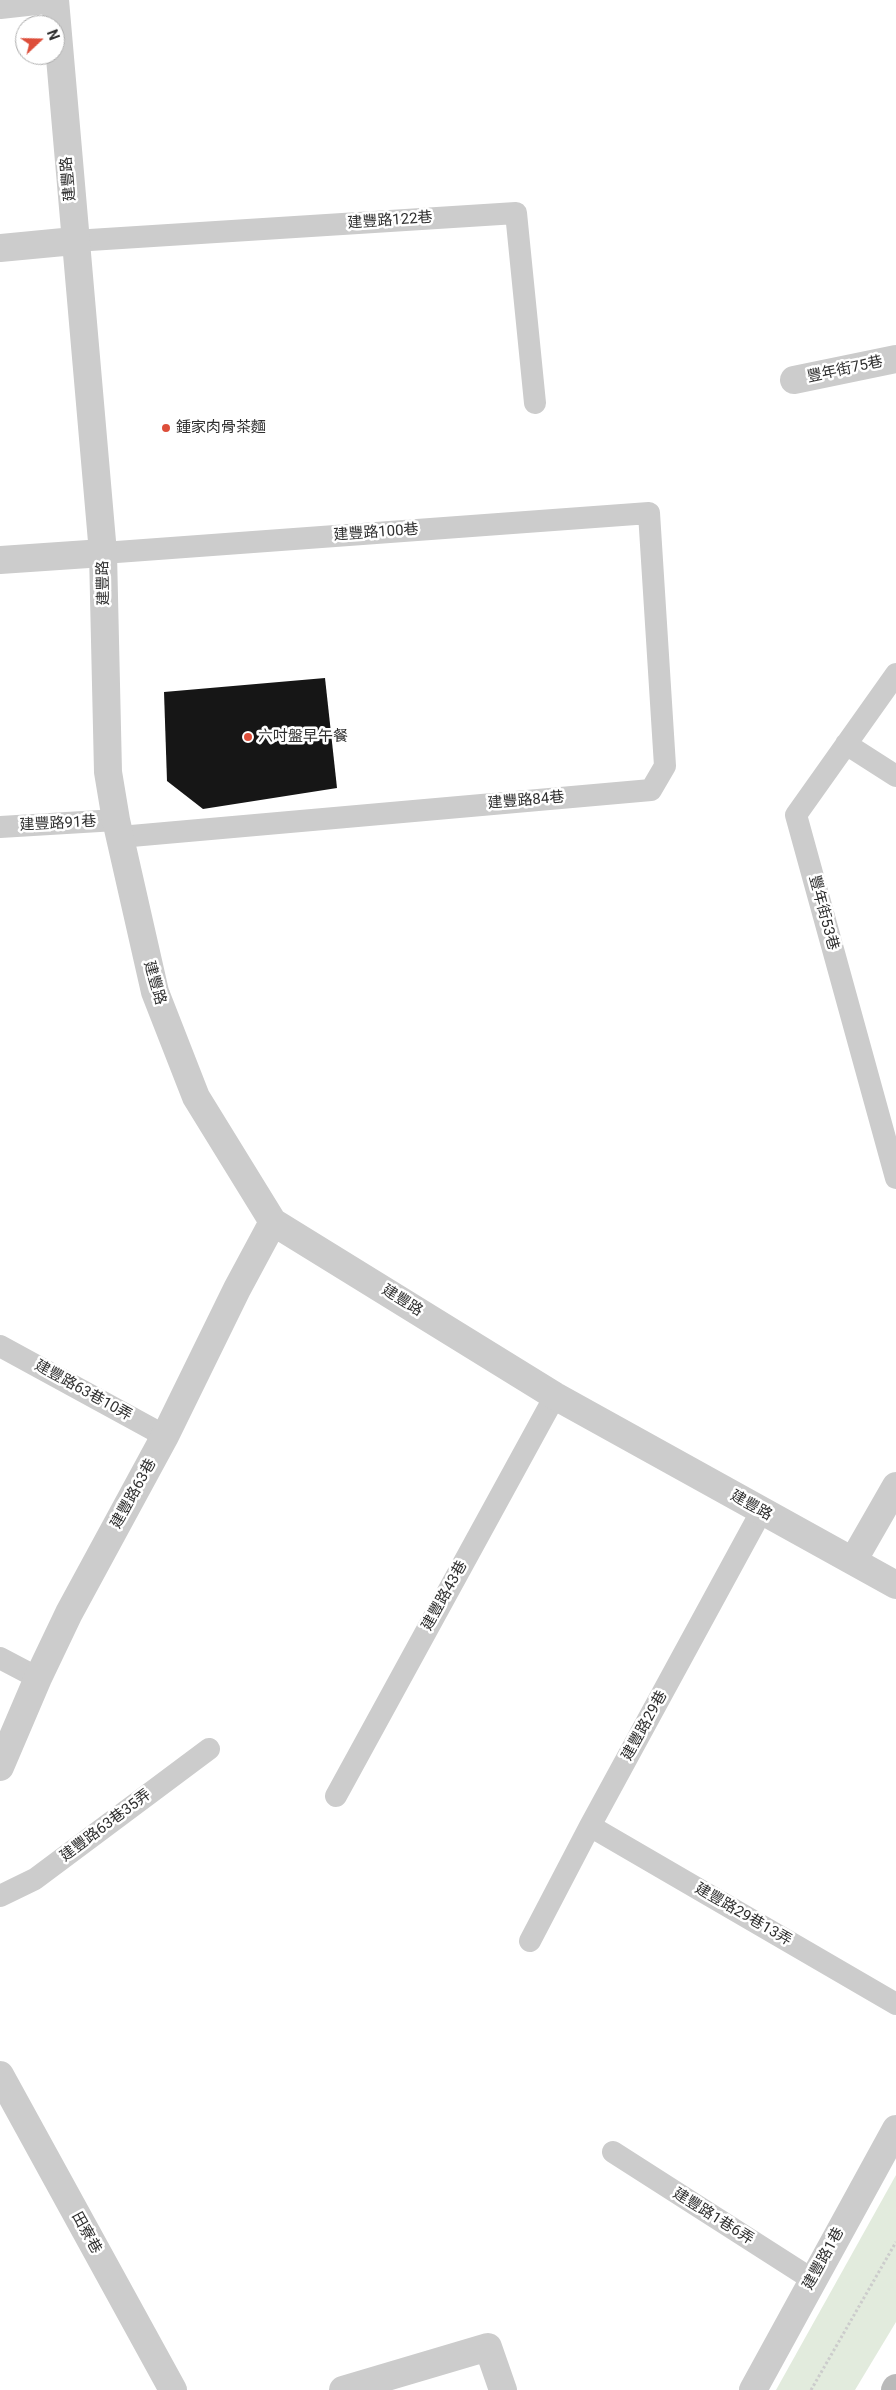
<!DOCTYPE html>
<html>
<head>
<meta charset="utf-8">
<style>
  body { margin:0 }
  #map { position:relative; width:896px; height:2390px; overflow:hidden; background:#fff; font-family:Roboto,sans-serif }
  canvas { display:block }
  .north { position:absolute; left:15px; top:15px; width:50px; height:50px; box-sizing:border-box; background:#fff; border:1px solid #acacac; border-radius:50%; rotate:69deg; font-size:14px; font-weight:700; line-height:20px; text-align:center; color:#2f2f2f }
  .north::after { content:''; display:block; margin:auto; width:18px; height:22px; background:#dd4e3a; clip-path:polygon(50% 0,100% 100%,50% 72%,0 100%) }
</style>
</head>
<body>
<div id="map">
<canvas width="896" height="2390"></canvas>
<div class="north">N</div>
</div>
<script>
const ctx = document.querySelector('canvas').getContext('2d');
ctx.lineJoin = 'round';
function paint(path, color) {
  ctx.fillStyle = color;
  ctx.fill(path, 'evenodd');
}
function poly(rows) {
  const path = new Path2D();
  for (const r of rows) {
    path.moveTo(r[0], r[1]);
    for (let i = 2; i < r.length; i += 2) path.lineTo(r[i], r[i + 1]);
  }
  return path;
}
function stroke(path, color, width, dash) {
  ctx.strokeStyle = color;
  ctx.lineWidth = width;
  ctx.lineCap = dash ? 'butt' : 'round';
  ctx.setLineDash(dash || []);
  ctx.stroke(path);
}
function label(font, color, halo, rows, align = 'center') {
  ctx.font = font + ' Roboto,"Noto Sans TC",sans-serif';
  ctx.lineWidth = 5;
  ctx.setLineDash([]);
  ctx.textBaseline = 'middle';
  ctx.strokeStyle = halo;
  ctx.fillStyle = color;
  for (const [text, x, y, turn = 0] of rows) {
    ctx.save();
    ctx.translate(x, y);
    ctx.rotate((+turn || 0) * Math.PI / 180);
    ctx.textAlign = isNaN(turn) ? turn : align;
    if (halo) ctx.strokeText(text, 0, 0);
    ctx.fillText(text, 0, 0);
    ctx.restore();
  }
}
const green = poly([
  [896,2175,896,2322,855,2390,776,2390]
]);
const building = poly([
  [325,678,337,788,203,809,167,781,164,692]
]);
const path = poly([
  [811,2390,896,2242]
]);
const lane = poly([
  [74,241,516,213,535,403],
  [103,553,649,513,665,766,651,790,120,837],
  [896,674,796,815,896,1178],
  [846,744,896,776],
  [0,827,116,820],
  [0,1346,165,1436],
  [0,1658,38,1678],
  [336,1796,555,1396],
  [590,1826,896,2004],
  [0,1896,35,1879,209,1749],
  [530,1941,590,1826,761,1512],
  [613,2152,813,2280]
]);
const street = poly([
  [55,0,103,553,108,772,116,820,155,992,196,1097,273,1222,555,1396,896,1585],
  [0,5,45,0],
  [0,248,74,241],
  [794,380,896,359],
  [0,560,103,553],
  [853,1561,896,1486],
  [0,1767,38,1678,69,1613,165,1436,237,1289,273,1222],
  [0,2075,173,2390],
  [343,2390,488,2347,503,2390],
  [753,2390,896,2129]
]);
const secondary = poly([
  [895,2390,896,2388]
]);
const markers = [
  [166,428,5,"#dd4e3a"],
  [248,737,5,"#dd4e3a"]
];
const streetNames = [
  ["建豐路",69,179,-95],
  ["建豐路122巷",390,221,-4],
  ["豐年街75巷",845,370,-12],
  ["建豐路100巷",376,533,-4],
  ["建豐路",104,583,-91],
  ["建豐路84巷",526,801,-5],
  ["建豐路91巷",58,824,-3],
  ["豐年街53巷",823,913,75],
  ["建豐路",154,983,74],
  ["建豐路",402,1301,32],
  ["建豐路63巷10弄",83,1391,29],
  ["建豐路63巷",134,1494,-61],
  ["建豐路",751,1506,29],
  ["建豐路43巷",445,1596,-61],
  ["建豐路29巷",645,1726,-61],
  ["建豐路63巷35弄",106,1826,-37],
  ["建豐路29巷13弄",743,1915,30],
  ["建豐路1巷6弄",713,2217,32],
  ["田寮巷",86,2233,61],
  ["建豐路1巷",824,2259,-61]
];
const poiNames = [
  ["鍾家肉骨茶麵",176,428],
  ["六吋盤早午餐",258,737]
];
paint(green, '#e2ebdd');
paint(building, '#161616');
stroke(path, '#ccc', 3, [2.5, 2.5]);
stroke(lane, '#ccc', 22);
stroke(street, '#ccc', 28);
stroke(secondary, '#b9b9b9', 28);
for (const [x, y, r, color] of markers) {
  const dot = new Path2D();
  dot.arc(x, y, r, 0, 2 * Math.PI);
  ctx.fillStyle = color;
  ctx.fill(dot);
  stroke(dot, '#fff', 2);
}
label('15px', '#2f2f2f', '#fff', streetNames);
label('15px', '#2f2f2f', '#fff', poiNames, 'left');
</script>
</body>
</html>
